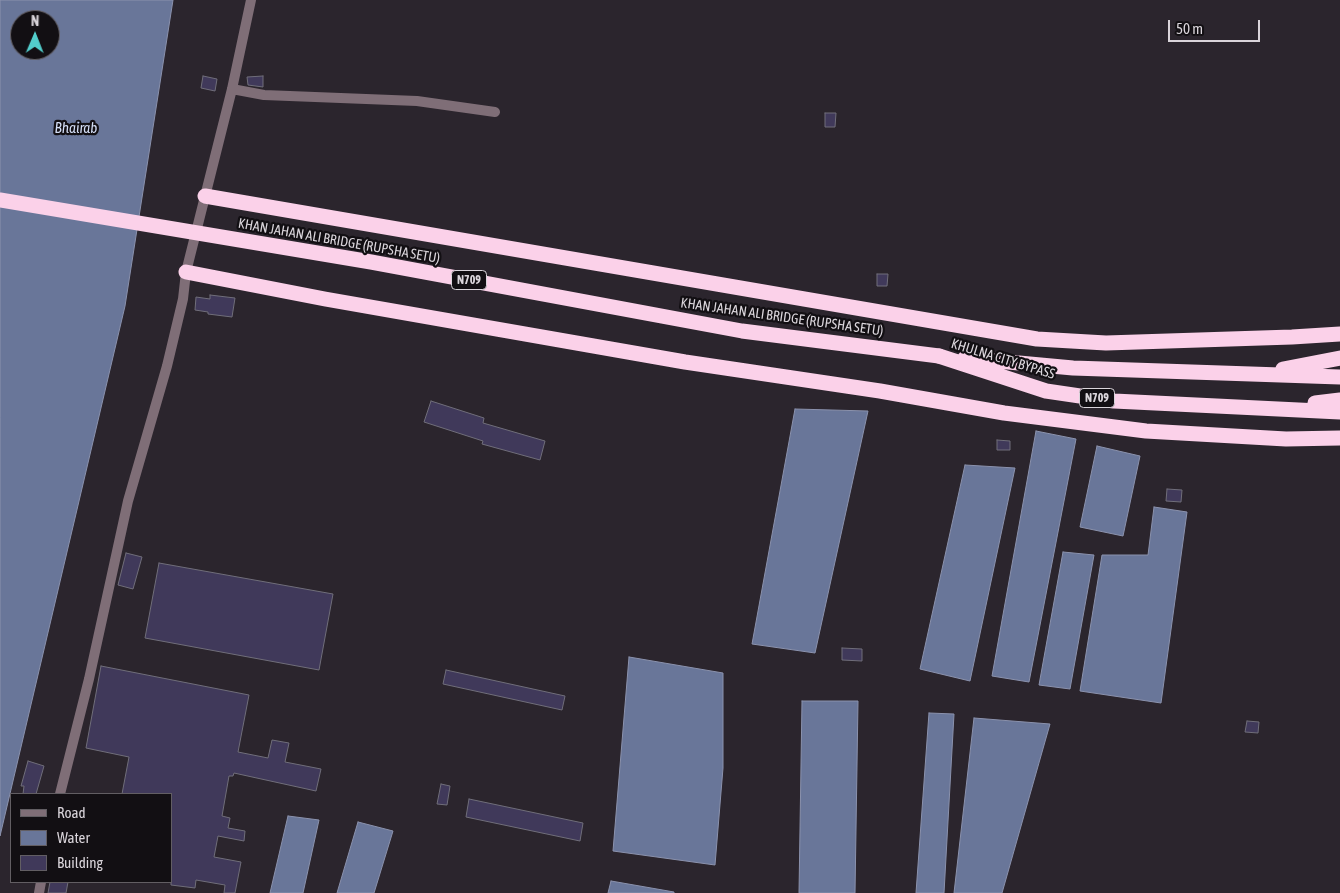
<!DOCTYPE html>
<html>
<head>
<meta charset="utf-8">
<style>
  body { margin:0 }
  #map { position:relative; width:1340px; height:893px; overflow:hidden; background:#2b252d; font-family:"Asap Condensed",sans-serif }
  canvas { display:block }
  .legend { position:absolute; left:10px; top:793px; width:162px; height:90px; box-sizing:border-box; background:#120f13; border:1px solid #625e63; margin:0; padding:6px 9px; list-style:none; font-size:15px; color:#dad5db }
  .legend li { display:flex; align-items:center; gap:10px; height:25px }
  .legend b { width:25px; border:1px solid #625e63 }
  .north { position:absolute; left:10px; top:10px; width:50px; height:50px; box-sizing:border-box; background:#120f13; border:1px solid #625e63; border-radius:50%; rotate:1deg; font-size:14px; font-weight:700; line-height:20px; text-align:center; color:#dad5db }
  .north::after { content:''; display:block; margin:auto; width:18px; height:22px; background:#52cdcc; clip-path:polygon(50% 0,100% 100%,50% 72%,0 100%) }
  .scale { position:absolute; left:1168px; top:20px; width:92px; height:22px; box-sizing:border-box; border:2px solid #dad5db; border-top:0; padding-left:6px; font-size:15px; line-height:18px; white-space:nowrap; color:#dad5db; -webkit-text-stroke:4px #120f13; paint-order:stroke }
</style>
</head>
<body>
<div id="map">
<canvas width="1340" height="893"></canvas>
<ul class="legend">
<li><b style="height:6px;background:#7f6e77"></b>Road</li>
<li><b style="height:14px;background:#697699"></b>Water</li>
<li><b style="height:14px;background:#40395a"></b>Building</li>
</ul>
<div class="north">N</div>
<div class="scale">50 m</div>
</div>
<script>
const ctx = document.querySelector('canvas').getContext('2d');
ctx.lineJoin = 'round';
function paint(path, color) {
  ctx.fillStyle = color;
  ctx.fill(path, 'evenodd');
}
function poly(rows) {
  const path = new Path2D();
  for (const r of rows) {
    path.moveTo(r[0], r[1]);
    for (let i = 2; i < r.length; i += 2) path.lineTo(r[i], r[i + 1]);
  }
  return path;
}
function stroke(path, color, width, dash) {
  ctx.strokeStyle = color;
  ctx.lineWidth = width;
  ctx.lineCap = dash ? 'butt' : 'round';
  ctx.setLineDash(dash || []);
  ctx.stroke(path);
}
function label(font, color, halo, rows, align = 'center') {
  ctx.font = font + ' "Asap Condensed",sans-serif';
  ctx.lineWidth = 4.5;
  ctx.setLineDash([]);
  ctx.textBaseline = 'middle';
  ctx.strokeStyle = halo;
  ctx.fillStyle = color;
  for (const [text, x, y, turn = 0] of rows) {
    ctx.save();
    ctx.translate(x, y);
    ctx.rotate((+turn || 0) * Math.PI / 180);
    ctx.textAlign = isNaN(turn) ? turn : align;
    if (halo) ctx.strokeText(text, 0, 0);
    ctx.fillText(text, 0, 0);
    ctx.restore();
  }
}
const water = poly([
  [0,0,173,0,125,306,0,836,0,0],
  [20,20,50,20,50,50,20,50,20,20],
  [795,409,868,411,815,653,752,644,795,409],
  [1036,431,1076,439,1029,682,992,676,1036,431],
  [1097,446,1140,456,1123,536,1080,527,1097,446],
  [965,465,1015,468,970,681,920,669,965,465],
  [1154,507,1187,512,1161,703,1080,691,1102,555,1148,555,1154,507],
  [1063,552,1094,555,1070,689,1039,685,1063,552],
  [629,657,723,673,723,768,715,865,613,851,629,657],
  [802,701,858,701,855,893,799,893,802,701],
  [929,713,954,714,944,893,916,893,929,713],
  [974,718,1050,724,1002,893,954,893,974,718],
  [288,816,319,820,303,893,270,893,288,816],
  [358,822,393,831,374,893,337,893,358,822],
  [611,881,674,892,674,893,608,893,611,881]
]);
const building = poly([
  [203,76,217,79,215,91,201,88,203,76],
  [263,76,263,87,248,85,247,77,263,76],
  [825,113,836,113,835,127,825,127,825,113],
  [877,274,888,274,887,286,877,286,877,274],
  [210,295,235,298,232,317,208,314,208,312,195,310,196,297,210,299,210,295],
  [431,401,484,418,483,423,545,441,540,460,482,444,483,441,424,422,431,401],
  [997,440,1010,441,1010,450,997,450,997,440],
  [1167,489,1182,490,1181,502,1166,501,1167,489],
  [126,553,142,557,133,589,118,585,126,553],
  [159,563,333,594,319,670,145,638,159,563],
  [842,648,862,649,862,661,842,660,842,648],
  [101,666,249,695,238,752,268,758,272,740,289,743,285,762,321,769,316,791,234,773,233,776,229,776,222,816,230,818,228,828,245,831,244,841,218,836,214,857,241,862,235,893,224,893,225,885,196,880,195,888,171,885,171,794,122,794,129,757,86,748,101,666],
  [446,670,565,696,562,710,443,684,446,670],
  [1247,721,1259,722,1258,733,1245,732,1247,721],
  [28,761,44,766,36,794,23,794,24,786,21,786,28,761],
  [441,784,450,786,447,805,437,804,441,784],
  [469,799,583,823,580,841,466,817,469,799],
  [50,882,68,882,66,893,48,893,50,882]
]);
const street = poly([
  [232,89,264,95,417,101,495,112],
  [60,794,89,679,128,501,167,366,183,299,186,272,232,89,251,0],
  [39,893,41,882]
]);
const highway = poly([
  [205,196,1037,339,1106,343,1292,337,1340,334],
  [186,272,325,299,685,362,880,391,1004,413,1146,431,1286,439,1340,438],
  [939,356,1046,391,1114,401,1340,412],
  [965,358,1073,368,1340,377],
  [1283,369,1340,358],
  [1315,403,1340,400]
]);
const highwayBridge = poly([
  [0,200,371,262,742,331,939,356]
]);
const shields = [
  [469,280,35],
  [1097,398,35]
];
const shieldNames = [
  ["N709",469,280],
  ["N709",1097,398]
];
const streetNames = [
  ["KHAN JAHAN ALI BRIDGE (RUPSHA SETU)",339,241,10],
  ["KHAN JAHAN ALI BRIDGE (RUPSHA SETU)",782,317,8],
  ["KHULNA CITY BYPASS",1003,359,17]
];
const waterNames = [
  ["Bhairab",76,128]
];
paint(water, '#697699');
stroke(water, '#8b92ad', 1);
paint(building, '#40395a');
stroke(building, '#706e7a', 1);
stroke(street, '#7f6e77', 10);
stroke(highway, '#fbd1e9', 15);
stroke(highwayBridge, '#fbd1e9', 15);
for (const [x, y, w] of shields) {
  const box = new Path2D();
  box.roundRect(x - w / 2, y - 9.5, w, 19, 4);
  ctx.fillStyle = '#120f13';
  ctx.fill(box);
  stroke(box, '#dad5db', 1);
}
label('bold 12px', '#dad5db', null, shieldNames);
label('14px', '#dad5db', '#120f13', streetNames);
label('italic 15px', '#d4def6', '#120f13', waterNames);
</script>
</body>
</html>
